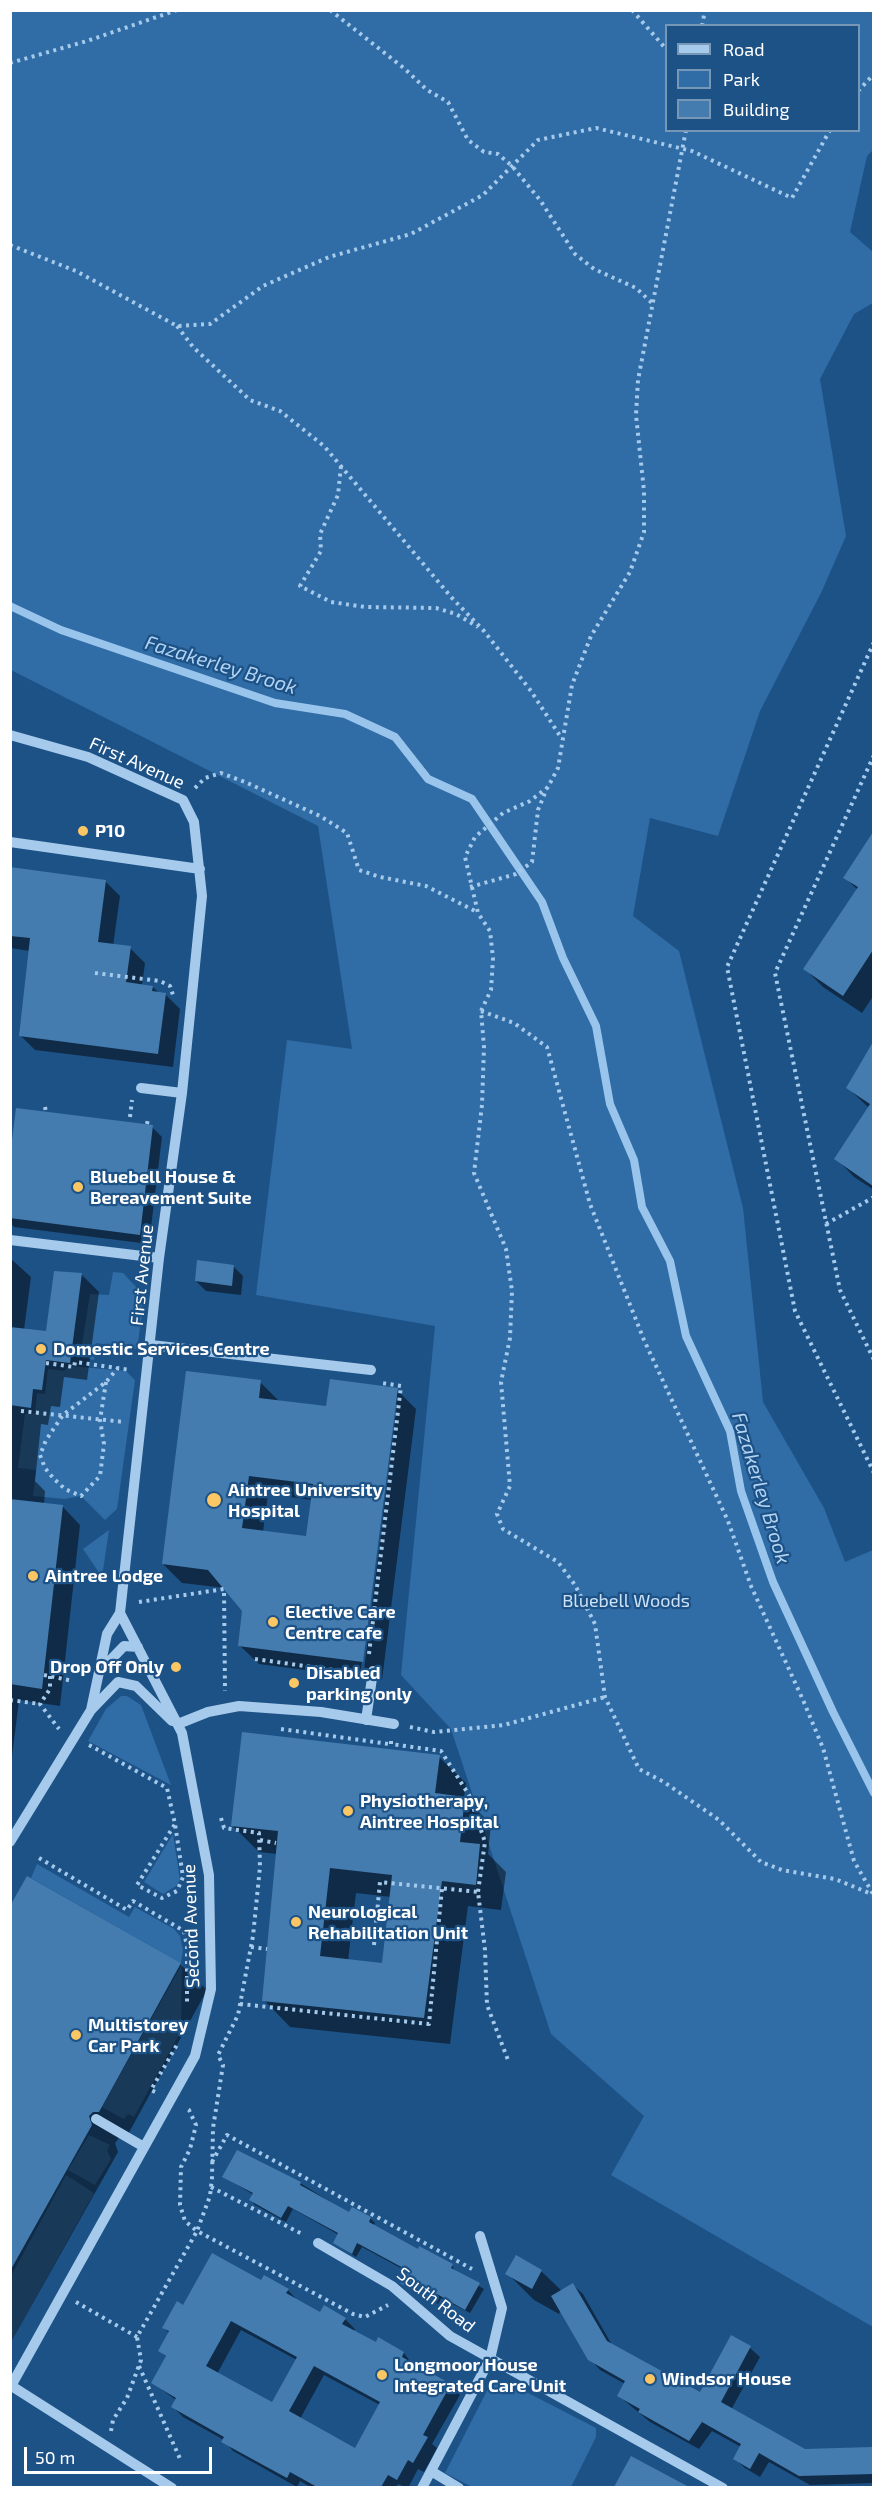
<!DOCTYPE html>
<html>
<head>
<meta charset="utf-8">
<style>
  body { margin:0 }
  #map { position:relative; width:884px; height:2498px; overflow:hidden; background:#1d5287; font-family:"Exo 2",sans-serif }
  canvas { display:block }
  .frame { position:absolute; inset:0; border:12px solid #fff; pointer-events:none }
  .legend { position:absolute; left:665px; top:24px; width:195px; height:108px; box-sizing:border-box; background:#1d5287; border:2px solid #7797b7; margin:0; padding:8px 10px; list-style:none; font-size:18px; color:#fff }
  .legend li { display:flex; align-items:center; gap:12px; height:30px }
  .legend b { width:30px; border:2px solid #7797b7 }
  .scale { position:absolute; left:24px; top:2447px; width:188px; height:27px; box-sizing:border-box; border:3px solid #fff; border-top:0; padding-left:8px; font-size:18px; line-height:21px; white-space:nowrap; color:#fff; -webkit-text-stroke:4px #1d5287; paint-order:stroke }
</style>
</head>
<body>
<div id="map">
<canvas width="884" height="2498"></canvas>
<div class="frame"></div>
<ul class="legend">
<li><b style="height:8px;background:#a6caeb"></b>Road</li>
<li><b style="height:16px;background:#306ca5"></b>Park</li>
<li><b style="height:16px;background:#457cb0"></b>Building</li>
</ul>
<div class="scale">50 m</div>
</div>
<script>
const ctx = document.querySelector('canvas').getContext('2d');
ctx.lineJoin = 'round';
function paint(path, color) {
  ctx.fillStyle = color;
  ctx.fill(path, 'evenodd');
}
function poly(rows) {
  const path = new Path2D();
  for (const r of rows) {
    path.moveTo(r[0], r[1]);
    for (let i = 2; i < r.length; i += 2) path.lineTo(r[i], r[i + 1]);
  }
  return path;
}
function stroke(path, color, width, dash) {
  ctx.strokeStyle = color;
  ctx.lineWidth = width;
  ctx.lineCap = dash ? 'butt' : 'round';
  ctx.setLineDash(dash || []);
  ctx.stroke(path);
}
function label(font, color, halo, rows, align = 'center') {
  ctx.font = font + ' "Exo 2",sans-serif';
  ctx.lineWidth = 4.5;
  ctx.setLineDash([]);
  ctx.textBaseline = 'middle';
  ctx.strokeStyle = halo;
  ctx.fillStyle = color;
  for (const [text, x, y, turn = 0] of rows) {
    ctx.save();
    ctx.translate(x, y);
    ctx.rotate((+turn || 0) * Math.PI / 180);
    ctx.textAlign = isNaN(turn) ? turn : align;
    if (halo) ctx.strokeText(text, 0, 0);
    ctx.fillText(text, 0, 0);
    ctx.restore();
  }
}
const green = poly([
  [10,11,873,11,873,150,867,156,850,232,873,252,873,303,854,314,820,379,846,536,821,593,760,711,718,836,650,818,633,916,679,951,743,1208,763,1402,824,1508,845,1562,873,1550,873,2327,611,2175,644,2116,551,2034,451,1729,401,1675,435,1326,256,1295,287,1040,352,1049,318,826,11,670],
  [666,26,858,26,858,130,666,130],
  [113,1272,123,1273,137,1288,143,1307,137,1349,96,1343,94,1360,80,1357,90,1294,109,1295],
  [69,1366,126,1371,135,1380,117,1509,105,1520,81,1496,65,1499,33,1496,36,1470,18,1468,25,1414,35,1414,37,1393,45,1394,48,1369,64,1371],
  [109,1530,102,1577,83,1549],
  [121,1696,127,1696,141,1705,171,1785,88,1741,106,1709],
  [173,1834,180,1880,176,1886,163,1894,144,1882],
  [37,1864,129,1917,135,1907,174,1929,180,1936,183,1950,181,1963,31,1878],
  [182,1964,181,2031,134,2117,128,2114,124,2119,102,2107],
  [89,2135,110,2145,107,2151,111,2159,95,2185,68,2170],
  [66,2175,94,2193,11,2342,11,2276],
  [505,2381,596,2428,596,2437,571,2487,472,2487,445,2473,491,2383]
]);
const shadow = poly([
  [874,835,874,995,862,1013,823,987,805,969,858,890,845,878],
  [10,869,105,881,120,896,113,946,130,948,145,963,142,986,153,987,159,993,165,994,180,1009,173,1067,35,1050,20,1035,30,951,10,948],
  [874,1045,874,1190,854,1177,836,1158,869,1108,848,1088],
  [152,1127,162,1137,149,1244,14,1227,10,1223,10,1168],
  [10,1258,31,1277,24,1330,47,1333,81,1274,99,1292,87,1380,64,1377,60,1407,51,1406,48,1425,41,1424,35,1481,45,1491,44,1504,63,1507,80,1525,60,1706,19,1700,10,1773],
  [233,1266,243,1276,241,1295,206,1291,196,1281],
  [260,1382,279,1401,328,1408,397,1390,416,1409,382,1680,259,1664,239,1645,244,1610,225,1588,182,1583,163,1564],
  [394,1404,397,1404,364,1670,361,1669],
  [268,1494,312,1500,308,1538,263,1532],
  [439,1757,466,1783,464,1797,491,1824,488,1854,506,1872,501,1910,468,1906,450,2044,290,2027,264,2000,277,1854,259,1852,232,1825],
  [356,1893,391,1897,384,1965,348,1961],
  [10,1909,180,1964,207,1990,126,2138,119,2138,115,2143,118,2152,10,2344],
  [224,2177,300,2183,350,2214,370,2218,375,2223,373,2226,418,2251,452,2265,455,2272,484,2289,470,2313,441,2298,438,2304,402,2282,408,2272,362,2247,356,2257,335,2243,339,2235,293,2209,286,2222,255,2205,251,2200,254,2195],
  [516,2257,541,2271,562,2291,573,2285,583,2294,612,2345,701,2394,732,2337,750,2348,760,2357,731,2410,805,2450,871,2448,874,2451,874,2483,810,2485,769,2462,760,2477,745,2468,735,2459,741,2447,712,2431,699,2449,650,2422,619,2396,625,2384,600,2370,590,2359,561,2310,559,2314,534,2300,507,2273],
  [262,2282,288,2290,297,2300,321,2314,345,2319,355,2329,353,2332,376,2344,404,2353,412,2364,450,2385,460,2395,432,2444,437,2448,424,2472,418,2469,408,2488,398,2484,396,2488,312,2488,300,2481,297,2487,233,2451,224,2440,183,2417,173,2407,176,2400,153,2383,167,2358,160,2351,169,2333,164,2328,184,2307],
  [241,2330,297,2360,273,2404,217,2374],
  [324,2375,380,2405,356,2450,300,2419],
  [632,2458,686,2488,616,2488]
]);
const stream = poly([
  [10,606,61,630,275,703,345,714,395,737,428,779,472,799,542,902,563,958,596,1026,610,1104,634,1160,642,1207,670,1261,686,1336,730,1431,741,1491,773,1582,833,1712,874,1793]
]);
const building = poly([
  [873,832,873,950,843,996,803,969,858,887,843,878],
  [10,867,106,880,98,942,131,946,126,982,153,986,152,991,166,993,158,1054,19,1036,30,938,10,936],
  [873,1042,873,1186,834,1159,870,1104,846,1088],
  [16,1108,153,1125,140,1235,10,1218,10,1156],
  [197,1260,234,1265,232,1286,195,1281],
  [54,1271,82,1273,70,1363,46,1360,42,1390,33,1389,31,1408,10,1405,10,1327,46,1331],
  [186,1371,261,1380,259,1398,326,1406,330,1379,398,1388,363,1662,238,1646,242,1611,208,1570,162,1564],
  [249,1476,313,1484,306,1536,242,1528],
  [10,1499,63,1505,42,1689,10,1684],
  [242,1732,440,1755,435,1793,465,1797,460,1842,480,1844,476,1885,442,1881,424,2018,262,2001,278,1831,231,1826],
  [330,1868,392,1875,382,1963,320,1956],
  [27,1876,181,1963,99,2112,93,2112,89,2116,92,2125,10,2271,10,1906],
  [237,2150,301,2182,300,2185,349,2212,352,2207,371,2217,369,2222,418,2249,419,2246,453,2264,451,2268,480,2283,465,2310,437,2294,433,2301,400,2283,407,2270,357,2243,352,2254,333,2243,338,2233,288,2206,281,2218,249,2200,253,2193,222,2177],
  [212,2253,261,2280,264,2275,289,2289,286,2293,320,2312,324,2305,346,2318,342,2324,376,2342,378,2337,404,2352,402,2357,451,2384,423,2435,428,2437,413,2463,408,2460,397,2480,388,2475,381,2487,317,2487,290,2472,287,2478,221,2442,224,2437,171,2407,176,2398,151,2383,166,2356,158,2351,169,2331,162,2328,177,2301,183,2305],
  [231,2321,297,2357,272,2402,206,2366],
  [314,2366,380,2402,355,2448,289,2411],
  [516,2255,542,2270,532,2289,505,2274],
  [573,2283,607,2341,700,2392,731,2335,751,2346,721,2402,805,2449,872,2447,873,2474,799,2476,759,2453,750,2469,733,2459,741,2444,702,2422,689,2441,638,2412,640,2409,617,2396,625,2381,588,2360,551,2296],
  [631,2456,689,2487,614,2487]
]);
const path = poly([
  [330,10,405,69,427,90,448,102,468,140,484,152,498,154,512,166,540,200,575,254,594,269,636,288,652,303],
  [632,10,666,49],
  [702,26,705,10],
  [10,63,87,41,177,10],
  [858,91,874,74],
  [686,130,638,380,636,415,644,491,644,532,630,572,591,636,572,685,558,768,548,787,530,801,503,813,475,837,465,857,478,913,490,931,493,958,491,990,481,1011,484,1047,482,1105,474,1173,506,1249,512,1291,510,1338,501,1382,510,1486,497,1514,503,1529,558,1562,575,1585,595,1624,605,1697,639,1769,664,1782,719,1820,761,1862,782,1870,835,1879,874,1895],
  [10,245,76,271,177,326,210,324,263,286,329,257,411,234,483,195,538,140,596,128,692,151,792,198,830,130],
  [177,326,193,347,250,400,280,411,324,446,452,598,484,631,531,691,562,739],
  [341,466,338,495,320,534,321,551,300,586,331,602,365,607,436,608,456,614,478,627],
  [874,642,727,967,795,1311,874,1473],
  [874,755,775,973,840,1290,874,1360],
  [195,788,205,778,221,773,245,782,320,816,347,833,359,870,380,877,426,886,477,912],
  [470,887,516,874,532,862,538,810,547,788],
  [95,973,160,981,170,986,173,995],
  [481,1011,514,1023,547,1047,590,1204,644,1340,728,1521,751,1586,803,1700,823,1748,854,1861,873,1894],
  [45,1107,46,1112],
  [130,1117,132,1100],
  [147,1124,148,1119],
  [826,1224,874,1197],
  [46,1363,74,1367,75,1362,131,1370],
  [106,1382,100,1420,104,1444,100,1476,81,1496,65,1489,54,1479,45,1468,40,1455,46,1440,63,1415,106,1382,118,1368],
  [21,1411,124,1422],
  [139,1602,224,1589,225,1691],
  [369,1654,401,1386,382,1383],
  [255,1659,355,1673],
  [44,1675,73,1681],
  [50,1676,50,1689,40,1704,59,1729],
  [10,1700,40,1704],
  [410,1727,434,1732,504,1725,605,1697],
  [281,1729,389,1744],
  [391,1741,391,1744,441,1751,469,1795,485,1842,478,1892],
  [89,1745,167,1788,175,1824,183,1877,177,1891,162,1898,137,1885,175,1824],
  [221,1818,224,1828,259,1833,260,1867,253,1936,238,2015,218,2055,223,2065,213,2128,212,2178,210,2196,197,2231,353,2314,365,2317,388,2305],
  [260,1840,276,1843],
  [39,1858,127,1910,133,1901,184,1931,187,1947,187,2005],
  [374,1945,380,1882,478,1892,485,1950,487,2005,508,2060],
  [251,1947,267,1949],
  [240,2004,429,2024,442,1888],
  [155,2092,151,2090,178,2043],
  [212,2162,227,2135,472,2269],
  [211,2187,304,2235],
  [76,2302,137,2337],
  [139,2366,181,2461],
  [111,2431,113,2420,127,2398,141,2360,137,2337,197,2231,185,2221,180,2205,181,2167,190,2149,196,2125,189,2110,186,2108]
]);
const minor = poly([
  [10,735,88,757,183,800,194,822,202,896,182,1093,159,1258,120,1613,107,1634,91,1710,10,1842],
  [10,842,200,869],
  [141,1088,182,1093],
  [10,1240,159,1258],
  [151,1345,371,1370],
  [99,1672,124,1646,138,1647],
  [91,1710,118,1682,136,1686,172,1721],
  [366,1720,373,1671],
  [178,1724,208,1712,239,1706,321,1712,394,1724],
  [96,2119,144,2147],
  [318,2243,392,2286,450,2336,723,2488],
  [10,2385,172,2488],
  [11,2386,195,2056,211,1989,209,1875,182,1733,120,1613],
  [431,2471,459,2488],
  [422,2488,490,2359,502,2308,480,2236]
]);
const markers = [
  [83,831,6,"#fbc664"],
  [78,1187,6,"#fbc664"],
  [41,1349,6,"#fbc664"],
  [214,1500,8,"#fbc664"],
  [33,1576,6,"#fbc664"],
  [273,1622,6,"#fbc664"],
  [176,1667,6,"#fbc664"],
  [294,1683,6,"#fbc664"],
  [348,1811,6,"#fbc664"],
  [296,1922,6,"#fbc664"],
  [76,2035,6,"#fbc664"],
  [382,2375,6,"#fbc664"],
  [650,2379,6,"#fbc664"]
];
const streetNames = [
  ["First Avenue",137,763,24],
  ["First Avenue",142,1275,-84],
  ["Second Avenue",191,1926,-92],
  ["South Road",436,2300,38]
];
const poiNames = [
  ["P10",95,831],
  ["Bluebell House &",90,1177],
  ["Bereavement Suite",90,1198],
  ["Domestic Services Centre",53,1349],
  ["Aintree University",228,1490],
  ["Hospital",228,1511],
  ["Aintree Lodge",45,1576],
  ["Elective Care",285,1612],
  ["Centre cafe",285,1633],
  ["Drop Off Only",164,1667,"right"],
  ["Disabled",306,1673],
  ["parking only",306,1694],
  ["Physiotherapy,",360,1801],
  ["Aintree Hospital",360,1822],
  ["Neurological",308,1912],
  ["Rehabilitation Unit",308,1933],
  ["Multistorey",88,2025],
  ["Car Park",88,2046],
  ["Longmoor House",394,2365],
  ["Integrated Care Unit",394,2386],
  ["Windsor House",662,2379]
];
const parkNames = [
  ["Bluebell Woods",626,1601]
];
const waterNames = [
  ["Fazakerley Brook",221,665,17],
  ["Fazakerley Brook",761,1488,73]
];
paint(green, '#306ca5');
paint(shadow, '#0007');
stroke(stream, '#99c5ed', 8);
paint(building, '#457cb0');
stroke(path, '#a6caeb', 4, [3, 4.5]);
stroke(minor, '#a6caeb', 10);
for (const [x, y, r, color] of markers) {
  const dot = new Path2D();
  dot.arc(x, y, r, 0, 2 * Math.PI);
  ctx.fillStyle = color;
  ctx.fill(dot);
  stroke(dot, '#1d5287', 2);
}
label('18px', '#fff', '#1d5287', streetNames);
label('bold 18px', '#fff', '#1d5287', poiNames, 'left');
label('18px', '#cbe2f8', '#1d5287', parkNames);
label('italic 20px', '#b2d3f3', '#1d5287', waterNames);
</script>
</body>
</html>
